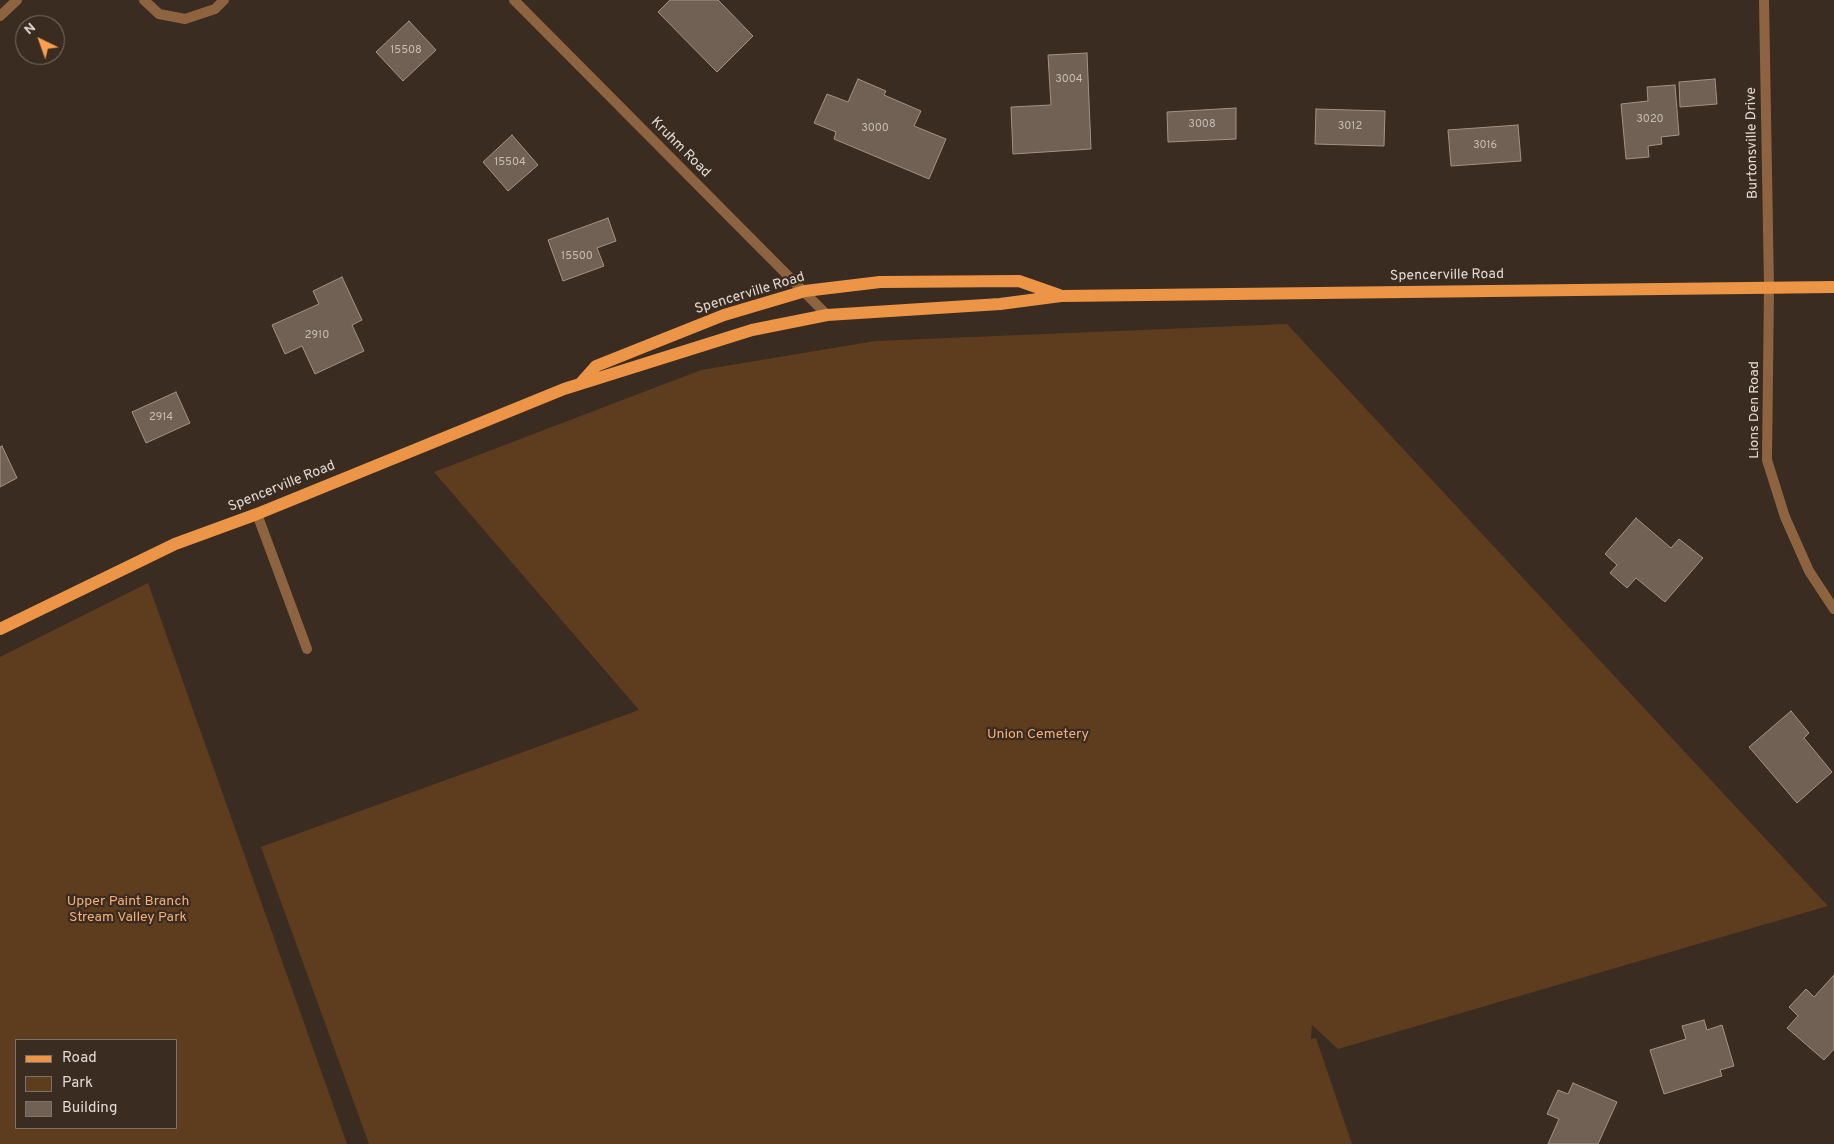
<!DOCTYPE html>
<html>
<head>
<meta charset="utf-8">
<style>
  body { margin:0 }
  #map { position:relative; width:1834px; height:1144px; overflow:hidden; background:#3a2c20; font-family:Overpass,sans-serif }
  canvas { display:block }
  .legend { position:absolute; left:15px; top:1039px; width:162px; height:90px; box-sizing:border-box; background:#3a2c20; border:1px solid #7e7268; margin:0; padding:6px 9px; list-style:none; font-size:15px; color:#e3dad3 }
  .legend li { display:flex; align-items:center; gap:10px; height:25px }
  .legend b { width:25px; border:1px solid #7e7268 }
  .north { position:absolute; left:15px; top:15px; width:50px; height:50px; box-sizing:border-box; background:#3a2c20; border:1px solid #7e7268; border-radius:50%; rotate:318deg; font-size:14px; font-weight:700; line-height:20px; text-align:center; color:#e3dad3 }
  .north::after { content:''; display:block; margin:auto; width:18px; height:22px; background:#fa9f4e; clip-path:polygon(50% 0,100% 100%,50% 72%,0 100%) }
</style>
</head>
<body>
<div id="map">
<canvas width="1834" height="1144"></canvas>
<ul class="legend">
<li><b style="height:6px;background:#ed9546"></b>Road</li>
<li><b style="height:14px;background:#5e3c1e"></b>Park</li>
<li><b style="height:14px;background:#716154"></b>Building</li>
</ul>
<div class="north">N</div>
</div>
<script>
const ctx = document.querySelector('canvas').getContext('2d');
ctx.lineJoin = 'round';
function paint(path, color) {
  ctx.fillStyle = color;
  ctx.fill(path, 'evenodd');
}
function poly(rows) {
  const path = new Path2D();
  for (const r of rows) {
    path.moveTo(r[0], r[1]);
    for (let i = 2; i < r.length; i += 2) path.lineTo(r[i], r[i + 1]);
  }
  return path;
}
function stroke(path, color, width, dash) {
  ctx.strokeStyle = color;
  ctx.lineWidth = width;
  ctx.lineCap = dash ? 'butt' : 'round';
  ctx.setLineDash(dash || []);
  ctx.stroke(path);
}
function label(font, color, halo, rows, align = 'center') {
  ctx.font = font + ' Overpass,sans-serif';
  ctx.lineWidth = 4.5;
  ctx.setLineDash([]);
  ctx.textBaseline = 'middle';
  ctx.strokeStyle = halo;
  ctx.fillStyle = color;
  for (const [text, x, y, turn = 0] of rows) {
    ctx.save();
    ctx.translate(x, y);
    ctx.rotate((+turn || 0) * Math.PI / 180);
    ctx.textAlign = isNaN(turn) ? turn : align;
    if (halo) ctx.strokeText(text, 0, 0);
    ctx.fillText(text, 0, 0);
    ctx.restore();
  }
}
const green = poly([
  [1287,324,1828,906,1338,1049,1312,1025,1311,1039,1316,1038,1352,1144,369,1144,261,847,639,710,434,472,701,370,875,341],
  [148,583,347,1144,0,1144,0,657],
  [176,1040,176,1128,16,1128,16,1040]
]);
const building = poly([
  [670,0,718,0,753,36,717,72,658,12,670,0],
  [409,21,436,50,403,81,376,52,409,21],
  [1087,53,1091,149,1013,154,1011,107,1051,105,1048,55,1087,53],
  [858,79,886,91,884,95,921,111,914,126,946,139,929,179,834,139,836,132,814,123,827,94,848,102,858,79],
  [1715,79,1717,104,1680,107,1679,82,1715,79],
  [1675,85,1679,135,1661,137,1662,144,1648,146,1649,157,1626,159,1621,104,1648,101,1647,87,1675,85],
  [1236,108,1236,139,1168,142,1167,112,1236,108],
  [1316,109,1385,111,1384,146,1315,144,1316,109],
  [1518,125,1521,161,1451,166,1448,130,1518,125],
  [512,135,538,165,508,191,483,162,512,135],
  [608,218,616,241,597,248,604,266,563,281,548,240,608,218],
  [342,277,362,320,352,325,364,351,315,374,302,346,285,354,272,325,319,304,313,291,342,277],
  [176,392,190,423,146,443,132,412,176,392],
  [2,446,17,478,0,487,0,447,2,446],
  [1636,518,1671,548,1679,539,1703,558,1665,602,1636,578,1627,588,1610,573,1617,565,1605,554,1636,518],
  [1791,711,1809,733,1804,738,1832,772,1797,803,1749,747,1791,711],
  [1834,975,1834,1049,1824,1060,1787,1028,1798,1016,1789,1007,1806,989,1814,997,1834,975],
  [1704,1020,1707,1030,1722,1025,1734,1066,1720,1070,1722,1076,1664,1094,1650,1050,1686,1039,1682,1026,1704,1020],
  [1573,1083,1617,1102,1598,1144,1548,1144,1559,1119,1547,1114,1558,1090,1568,1094,1573,1083]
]);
const service = poly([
  [144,0,159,14,185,19,215,9,224,0],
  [0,16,17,0],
  [257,514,307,649]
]);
const minor = poly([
  [514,0,827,315],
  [1764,0,1769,286,1767,460,1785,517,1809,571,1834,609]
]);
const primary = poly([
  [580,384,596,366,724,315,805,291,880,282,1019,281,1059,295],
  [0,629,175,544,257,514,564,389,752,330,827,315,1000,304,1061,296,1834,287]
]);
const numberNames = [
  ["15508",406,51],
  ["3004",1069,80],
  ["3020",1650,120],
  ["3008",1202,125],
  ["3012",1350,127],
  ["3000",875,129],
  ["3016",1485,146],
  ["15504",510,163],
  ["15500",577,257],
  ["2910",317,336],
  ["2914",161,418]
];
const streetNames = [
  ["Burtonsville Drive",1753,143,-91],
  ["Kruhm Road",680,148,45],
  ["Spencerville Road",1447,276,-1],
  ["Spencerville Road",750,294,-17],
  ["Lions Den Road",1755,410,-90],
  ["Spencerville Road",282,487,-22]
];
const parkNames = [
  ["Union Cemetery",1038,735],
  ["Upper Paint Branch",128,902],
  ["Stream Valley Park",128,918]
];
paint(green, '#5e3c1e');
paint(building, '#716154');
stroke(building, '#a49284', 1);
stroke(service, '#8e6440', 10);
stroke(minor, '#8e6440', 10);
stroke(primary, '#ed9546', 12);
label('11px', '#c6bcb3', null, numberNames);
label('14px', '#e3dad3', '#3a2c20', streetNames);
label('14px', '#f5b078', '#3a2c20', parkNames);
</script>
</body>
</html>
